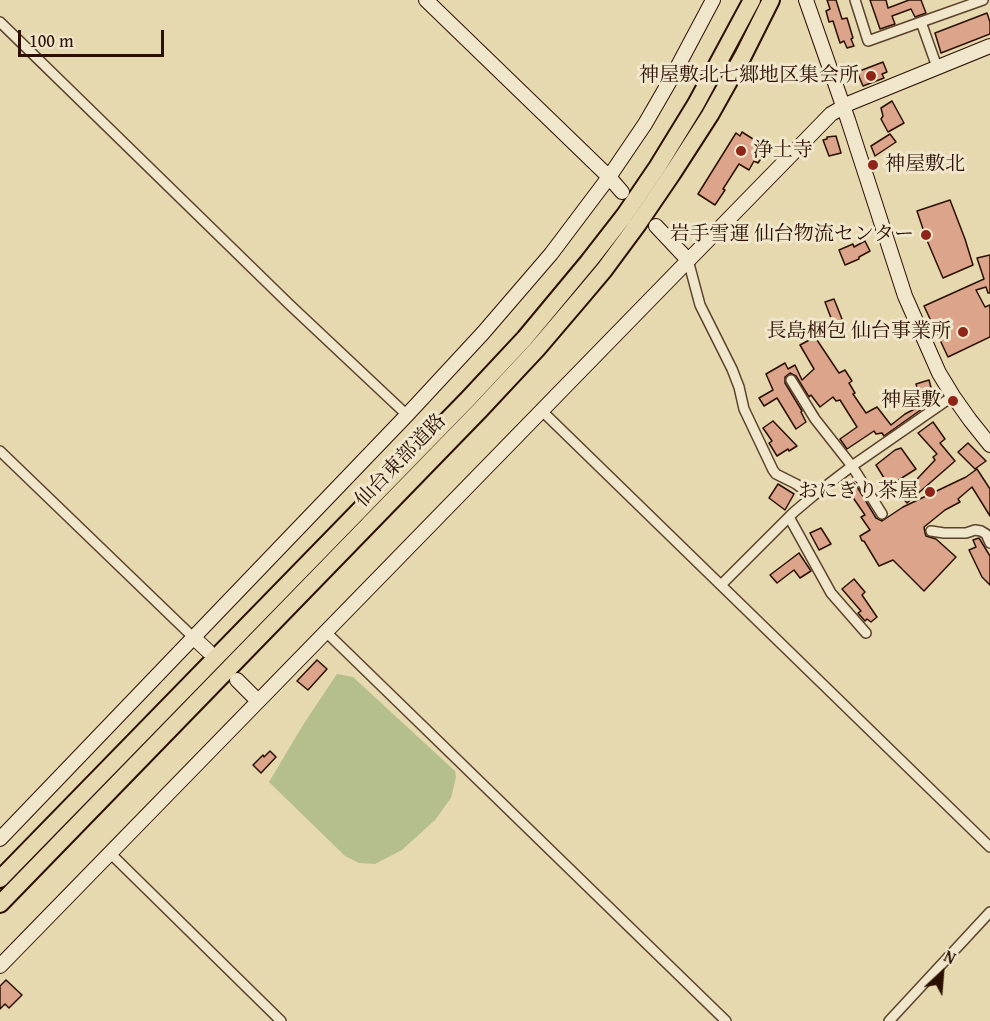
<!DOCTYPE html>
<html>
<head>
<meta charset="utf-8">
<style>
  body { margin:0 }
  #map { position:relative; width:990px; height:1021px; overflow:hidden; background:#e6d9af; font-family:"Gentium Book Plus",serif }
  canvas { display:block }
  .north { position:absolute; left:912px; top:943px; width:60px; height:60px; -webkit-text-stroke:4px #efe6cb; paint-order:stroke; rotate:26deg; font-size:16px; font-weight:700; line-height:24px; text-align:center; color:#2b1001 }
  .north::after { content:''; display:block; margin:auto; width:21px; height:27px; background:#2b1001; clip-path:polygon(50% 0,100% 100%,50% 72%,0 100%) }
  .scale { position:absolute; left:18px; top:30px; width:146px; height:27px; box-sizing:border-box; border:3px solid #2b1001; border-top:0; padding-left:8px; font-size:18px; line-height:21px; white-space:nowrap; color:#2b1001; -webkit-text-stroke:4px #efe6cb; paint-order:stroke }
</style>
</head>
<body>
<div id="map">
<canvas width="990" height="1021"></canvas>
<div class="north">N</div>
<div class="scale">100 m</div>
</div>
<script>
const ctx = document.querySelector('canvas').getContext('2d');
ctx.lineJoin = 'round';
function paint(path, color) {
  ctx.fillStyle = color;
  ctx.fill(path, 'evenodd');
}
function poly(rows) {
  const path = new Path2D();
  for (const r of rows) {
    path.moveTo(r[0], r[1]);
    for (let i = 2; i < r.length; i += 2) path.lineTo(r[i], r[i + 1]);
  }
  return path;
}
function stroke(path, color, width, dash) {
  ctx.strokeStyle = color;
  ctx.lineWidth = width;
  ctx.lineCap = dash ? 'butt' : 'round';
  ctx.setLineDash(dash || []);
  ctx.stroke(path);
}
function label(font, color, halo, rows, align = 'center') {
  ctx.font = font + ' "Gentium Book Plus","Noto Serif JP",serif';
  ctx.lineWidth = 6;
  ctx.setLineDash([]);
  ctx.textBaseline = 'middle';
  ctx.strokeStyle = halo;
  ctx.fillStyle = color;
  for (const [text, x, y, turn = 0] of rows) {
    ctx.save();
    ctx.translate(x, y);
    ctx.rotate((+turn || 0) * Math.PI / 180);
    ctx.textAlign = isNaN(turn) ? turn : align;
    if (halo) ctx.strokeText(text, 0, 0);
    ctx.fillText(text, 0, 0);
    ctx.restore();
  }
}
const green = poly([
  [337,674,353,677,455,771,456,777,451,798,435,820,402,850,375,864,359,863,345,856,269,782,303,725]
]);
const building = poly([
  [827,0,836,0,842,19,847,18,853,38,851,39,854,46,847,48,844,41,840,43,833,21,829,22,826,11,830,9,827,0],
  [870,0,886,0,888,8,909,0,921,0,926,13,915,17,911,9,892,16,895,24,880,29,870,0],
  [987,13,990,22,990,34,941,53,935,33,987,13],
  [883,62,887,72,882,74,884,78,863,86,857,72,883,62],
  [892,101,904,123,888,132,881,119,883,116,881,108,892,101],
  [742,132,764,146,758,155,762,157,758,163,754,161,749,170,739,164,723,189,725,190,715,205,698,194,736,133,740,136,742,132],
  [890,134,896,142,875,156,871,146,890,134],
  [836,136,841,153,829,156,823,140,827,139,827,137,836,136],
  [950,200,965,239,973,265,943,278,926,238,917,211,950,200],
  [865,241,870,251,859,257,859,259,845,265,839,250,853,244,854,247,865,241],
  [990,255,990,293,988,293,986,287,976,290,985,307,990,305,990,337,948,357,924,306,984,279,977,258,990,255],
  [834,299,844,324,834,326,825,302,834,299],
  [815,337,839,373,845,370,852,381,849,383,855,393,853,394,866,413,877,407,891,425,905,414,928,402,929,404,884,436,882,433,876,434,874,431,847,449,840,439,857,427,840,400,836,401,833,397,820,407,811,395,809,397,796,376,790,373,785,377,785,383,802,411,801,412,806,422,796,429,777,398,764,406,759,398,773,390,766,374,785,363,788,369,795,365,802,380,814,369,800,345,815,337],
  [929,380,934,399,922,403,916,384,929,380],
  [773,421,797,446,789,451,788,449,777,456,769,443,772,441,763,428,773,421],
  [933,422,945,439,940,443,955,461,907,503,901,496,935,460,933,457,937,454,918,433,933,422],
  [968,443,986,461,975,469,958,452,968,443],
  [901,448,916,469,889,486,876,465,895,450,901,448],
  [977,469,990,489,990,516,972,487,958,499,960,502,945,510,924,527,925,533,926,536,936,539,956,557,924,591,893,560,879,566,864,541,862,541,860,536,870,530,861,517,865,515,845,486,853,480,876,518,882,521,903,507,966,477,977,469],
  [778,484,794,494,785,510,769,498,778,484],
  [821,528,831,544,819,550,810,533,821,528],
  [979,538,990,556,990,585,982,577,969,550,976,547,973,540,979,538],
  [799,553,811,571,800,578,794,570,777,583,770,575,799,553],
  [854,579,865,592,862,595,877,617,871,622,867,619,865,621,858,613,861,611,842,589,854,579],
  [317,660,327,669,308,690,297,681,317,660],
  [270,751,276,757,261,773,253,765,263,755,264,757,270,751],
  [6,980,22,995,9,1008,5,1004,0,1009,0,986,6,980]
]);
const street = poly([
  [855,0,868,41,921,22,937,67],
  [0,22,290,305,407,415],
  [921,22,983,0],
  [688,260,700,305,732,369,739,387,744,409,773,470,776,474,796,484,813,496],
  [791,380,815,419,852,466,882,514],
  [541,410,990,847],
  [0,451,194,638],
  [789,517,831,593,866,633],
  [931,531,944,533,966,533,975,530,981,531,986,534,990,543],
  [721,585,794,512,813,496,852,466,953,396],
  [326,632,726,1021],
  [110,853,281,1021],
  [889,1021,990,912]
]);
const secondary = poly([
  [426,0,609,177,622,192],
  [806,0,848,120,905,296,939,373,953,396,970,420,990,445],
  [656,226,688,260],
  [194,638,208,651],
  [237,680,258,701],
  [0,839,407,415,483,333,551,254,609,177,645,124,671,79,713,0],
  [0,966,831,114,850,103,990,46]
]);
const highway = poly([
  [0,879,468,399,525,338,589,261,624,216,658,166,696,104,752,0],
  [0,904,480,410,537,349,583,295,604,270,638,224,672,174,710,115,743,56,771,0]
]);
const markers = [
  [871,76,6,"#8f2418"],
  [741,151,6,"#8f2418"],
  [873,165,6,"#8f2418"],
  [926,235,6,"#8f2418"],
  [963,332,6,"#8f2418"],
  [953,401,6,"#8f2418"],
  [930,492,6,"#8f2418"]
];
const poiNames = [
  ["神屋敷北七郷地区集会所",859,76],
  ["浄土寺",753,151,"left"],
  ["神屋敷北",885,165,"left"],
  ["岩手雪運 仙台物流センター",914,235],
  ["長島梱包 仙台事業所",951,332],
  ["神屋敷",941,401],
  ["おにぎり茶屋",918,492]
];
const streetNames = [
  ["仙台東部道路",401,461,-46]
];
paint(green, '#b4bf8c');
paint(building, '#dba48b');
stroke(building, '#2b1001', 1.5);
stroke(street, '#5a422c', 12);
stroke(secondary, '#2b1001', 16);
stroke(highway, '#2b1001', 20);
stroke(street, '#efe6cb', 9);
stroke(secondary, '#efe6cb', 14);
stroke(highway, '#e6d9af', 16);
for (const [x, y, r, color] of markers) {
  const dot = new Path2D();
  dot.arc(x, y, r, 0, 2 * Math.PI);
  ctx.fillStyle = color;
  ctx.fill(dot);
  stroke(dot, '#efe6cb', 2);
}
label('20px', '#2b1001', '#efe6cb', poiNames, 'right');
label('20px', '#2b1001', '#efe6cb', streetNames);
</script>
</body>
</html>
